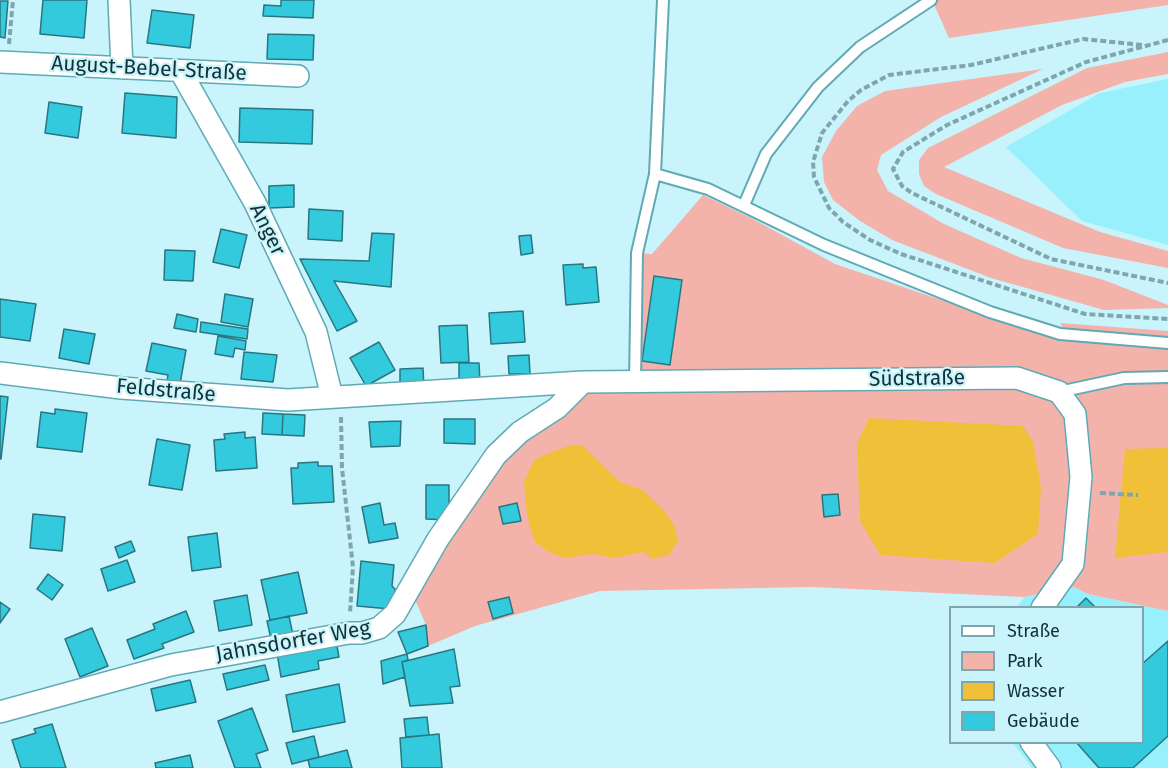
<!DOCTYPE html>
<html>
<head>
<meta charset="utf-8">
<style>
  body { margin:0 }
  #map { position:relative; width:1168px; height:768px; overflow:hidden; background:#c9f4fb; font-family:"Fira Sans",sans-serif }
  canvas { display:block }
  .legend { position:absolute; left:949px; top:606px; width:195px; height:138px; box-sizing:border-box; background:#c9f4fb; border:2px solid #7fa6ac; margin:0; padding:8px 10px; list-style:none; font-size:18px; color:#113136 }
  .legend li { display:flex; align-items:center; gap:12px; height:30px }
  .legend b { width:30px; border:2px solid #7fa6ac }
</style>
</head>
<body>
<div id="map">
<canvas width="1168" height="768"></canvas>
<ul class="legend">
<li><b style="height:8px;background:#fff"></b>Straße</li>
<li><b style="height:16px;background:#f3b3aa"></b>Park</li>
<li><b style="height:16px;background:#f0c138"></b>Wasser</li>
<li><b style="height:16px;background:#33cade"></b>Gebäude</li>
</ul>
</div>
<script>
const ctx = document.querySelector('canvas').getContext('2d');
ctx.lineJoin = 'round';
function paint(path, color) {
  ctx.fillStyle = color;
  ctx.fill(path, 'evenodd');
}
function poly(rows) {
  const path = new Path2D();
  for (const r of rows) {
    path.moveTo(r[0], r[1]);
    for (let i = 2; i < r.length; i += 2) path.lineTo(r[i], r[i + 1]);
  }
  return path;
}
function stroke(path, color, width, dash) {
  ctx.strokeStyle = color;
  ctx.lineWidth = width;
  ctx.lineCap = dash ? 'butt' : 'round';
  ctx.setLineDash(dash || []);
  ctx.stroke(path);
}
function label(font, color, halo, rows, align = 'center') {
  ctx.font = font + ' "Fira Sans",sans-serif';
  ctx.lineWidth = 4.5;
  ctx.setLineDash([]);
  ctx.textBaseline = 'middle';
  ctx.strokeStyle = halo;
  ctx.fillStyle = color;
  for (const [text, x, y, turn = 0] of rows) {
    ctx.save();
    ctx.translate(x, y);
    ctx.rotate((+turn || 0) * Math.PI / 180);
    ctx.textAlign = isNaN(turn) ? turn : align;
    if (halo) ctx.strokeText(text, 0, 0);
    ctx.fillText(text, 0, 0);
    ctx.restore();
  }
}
const built = poly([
  [1168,79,1168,245,1082,221,1006,147,1100,93],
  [1074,587,1088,594,1168,611,1168,768,1032,768,1013,743,1142,742,1142,608,1017,607,1024,597]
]);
const green = poly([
  [932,0,1168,0,1168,5,949,38],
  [1168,52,1168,74,1125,82,1062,105,944,167,1100,232,1168,251,1168,268,1063,248,936,194,924,186,919,174,919,160,928,148,1087,68],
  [1043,69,941,117,881,155,877,170,888,191,944,224,1021,258,1104,280,1168,305,1168,308,1104,310,991,278,892,240,860,221,833,200,824,182,822,157,836,131,857,106,885,91],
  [703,195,751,218,835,264,1048,336,1070,339,1060,323,1168,331,1168,611,1088,594,1074,587,1024,597,812,587,600,591,475,626,428,646,426,625,413,595,505,454,558,403,608,388,638,387,637,253,652,254]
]);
const water = poly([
  [869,418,1023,426,1033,442,1041,487,1038,534,995,563,880,555,860,521,857,444],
  [570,445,582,445,620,482,643,490,665,512,675,527,678,541,669,555,652,559,644,552,614,558,593,554,565,558,548,552,534,541,527,515,524,481,535,459],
  [1168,448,1168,552,1115,558,1125,449]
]);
const building = poly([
  [43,0,87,0,84,38,40,34,43,0],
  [281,0,314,0,313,18,263,16,264,5,281,6,281,0],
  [0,1,8,1,5,38,0,37,0,1],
  [152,10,194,15,190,48,147,43,152,10],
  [268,34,314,35,313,60,267,59,268,34],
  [125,93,177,97,176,138,122,133,125,93],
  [49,102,82,107,78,138,45,133,49,102],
  [240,108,313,110,312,144,239,142,240,108],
  [294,185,294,207,269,208,269,186,294,185],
  [309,209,343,211,342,241,308,239,309,209],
  [221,229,247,235,239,268,213,262,221,229],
  [372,233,394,234,391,287,334,281,357,321,337,331,300,259,369,261,372,233],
  [531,235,533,253,521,255,519,236,531,235],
  [165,250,195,251,193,281,164,280,165,250],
  [583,264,583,268,596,267,599,302,566,305,563,265,583,264],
  [654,276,682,280,670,365,642,361,654,276],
  [225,294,253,299,248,327,221,322,225,294],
  [0,299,36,304,30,341,0,337,0,299],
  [523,311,525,342,491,344,489,313,523,311],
  [177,314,198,319,196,332,174,328,177,314],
  [201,322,248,329,247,339,200,332,201,322],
  [467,325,469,362,441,363,439,326,467,325],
  [64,329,95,334,89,364,59,358,64,329],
  [218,336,246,341,245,350,235,348,233,357,215,354,218,336],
  [379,342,395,370,366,386,350,358,379,342],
  [152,343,186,350,180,384,167,381,168,375,146,371,152,343],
  [244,352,277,355,273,382,241,379,244,352],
  [529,355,530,374,509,374,508,356,529,355],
  [459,363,479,363,480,382,459,383,459,363],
  [423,368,424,388,400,389,400,369,423,368],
  [0,396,8,397,1,459,0,459,0,396],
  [55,409,87,413,82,452,37,447,41,412,55,414,55,409],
  [263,413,283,414,282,435,262,434,263,413],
  [283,414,305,415,304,436,282,435,283,414],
  [444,419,475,419,475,444,444,443,444,419],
  [401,421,400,446,371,447,369,422,401,421],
  [245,432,245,438,255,437,257,468,216,471,214,440,225,439,224,434,245,432],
  [157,439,190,445,182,490,149,485,157,439],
  [318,462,318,466,332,466,334,502,293,504,291,468,298,468,298,463,318,462],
  [426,485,449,485,449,520,426,519,426,485],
  [838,494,840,515,824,517,822,495,838,494],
  [380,503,384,525,395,523,398,538,369,543,362,507,380,503],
  [517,503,521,521,503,524,499,507,517,503],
  [33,514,65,517,62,551,30,548,33,514],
  [217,533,221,567,192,571,188,537,217,533],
  [131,541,135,551,119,558,115,547,131,541],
  [127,560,135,582,108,591,101,569,127,560],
  [361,561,394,565,392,586,395,589,395,599,390,601,390,609,357,606,361,561],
  [298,572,307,613,270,620,261,580,298,572],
  [48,574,63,585,52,600,37,589,48,574],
  [247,595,252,625,219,631,214,601,247,595],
  [509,597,513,613,493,619,488,602,509,597],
  [1086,598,1096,608,1076,608,1086,598],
  [0,602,10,609,0,623,0,602],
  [186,611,194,632,162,644,164,648,134,659,127,640,155,629,153,624,186,611],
  [289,616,293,635,271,639,267,621,289,616],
  [426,625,428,646,407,654,398,632,426,625],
  [92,628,108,666,80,677,65,639,92,628],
  [336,641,339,657,318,661,319,669,281,677,277,653,336,641],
  [1168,641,1168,736,1133,768,1099,768,1076,742,1142,742,1142,664,1168,641],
  [454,649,460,686,450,687,453,703,410,706,402,662,454,649],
  [407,654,408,660,402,662,405,677,383,684,381,661,407,654],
  [265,665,269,680,227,690,223,674,265,665],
  [190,680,196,702,156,711,151,689,190,680],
  [339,684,345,722,293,732,286,695,339,684],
  [252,708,268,750,256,754,261,768,235,768,218,721,252,708],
  [427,717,429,735,406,737,404,719,427,717],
  [52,724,66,768,21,768,12,740,36,733,34,729,52,724],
  [439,734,442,768,402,768,400,738,439,734],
  [314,736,319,757,292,764,286,743,314,736],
  [347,750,352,768,310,768,308,760,347,750],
  [190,755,193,768,156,768,155,763,190,755]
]);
const path = poly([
  [1168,40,1086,62,947,125,903,152,893,169,902,186,912,193,1051,259,1168,283],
  [9,44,13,0],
  [1142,45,1083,39,971,65,889,75,861,90,848,101,822,133,813,162,814,177,829,208,843,222,870,240,901,254,1085,314,1168,319],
  [341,417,342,468,353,567,350,613],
  [1100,493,1138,495]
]);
const service = poly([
  [655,174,663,0],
  [744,205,766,154,818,87,860,47,931,0],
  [635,382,637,253,655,174,708,189,824,245,990,312,1060,334,1168,343],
  [1059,392,1124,378,1168,377]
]);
const minor = poly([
  [119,0,122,68],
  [0,62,298,76],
  [181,72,255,203,316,332,332,397],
  [0,373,121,388,288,400,583,382,1017,378,1059,392,1075,414,1081,477,1073,564,1042,608],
  [0,712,171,665,349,633,362,633,379,628,395,614,438,539,496,455,520,432,557,408,583,382],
  [1031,742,1050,768]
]);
const streetNames = [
  ["August-Bebel-Straße",149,69,3],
  ["Anger",267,230,64],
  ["Südstraße",917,379,-1],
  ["Feldstraße",166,391,5],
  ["Jahnsdorfer Weg",293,642,-10]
];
paint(built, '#99f0fd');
paint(green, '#f3b3aa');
paint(water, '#f0c138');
paint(building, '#33cade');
stroke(building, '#297681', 1.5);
stroke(service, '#60aab5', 14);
stroke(minor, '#60aab5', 24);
stroke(path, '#7fa6ac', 4, [6, 3]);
stroke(service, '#fff', 10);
stroke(minor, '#fff', 21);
label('21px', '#113136', '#c9f4fb', streetNames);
</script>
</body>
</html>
